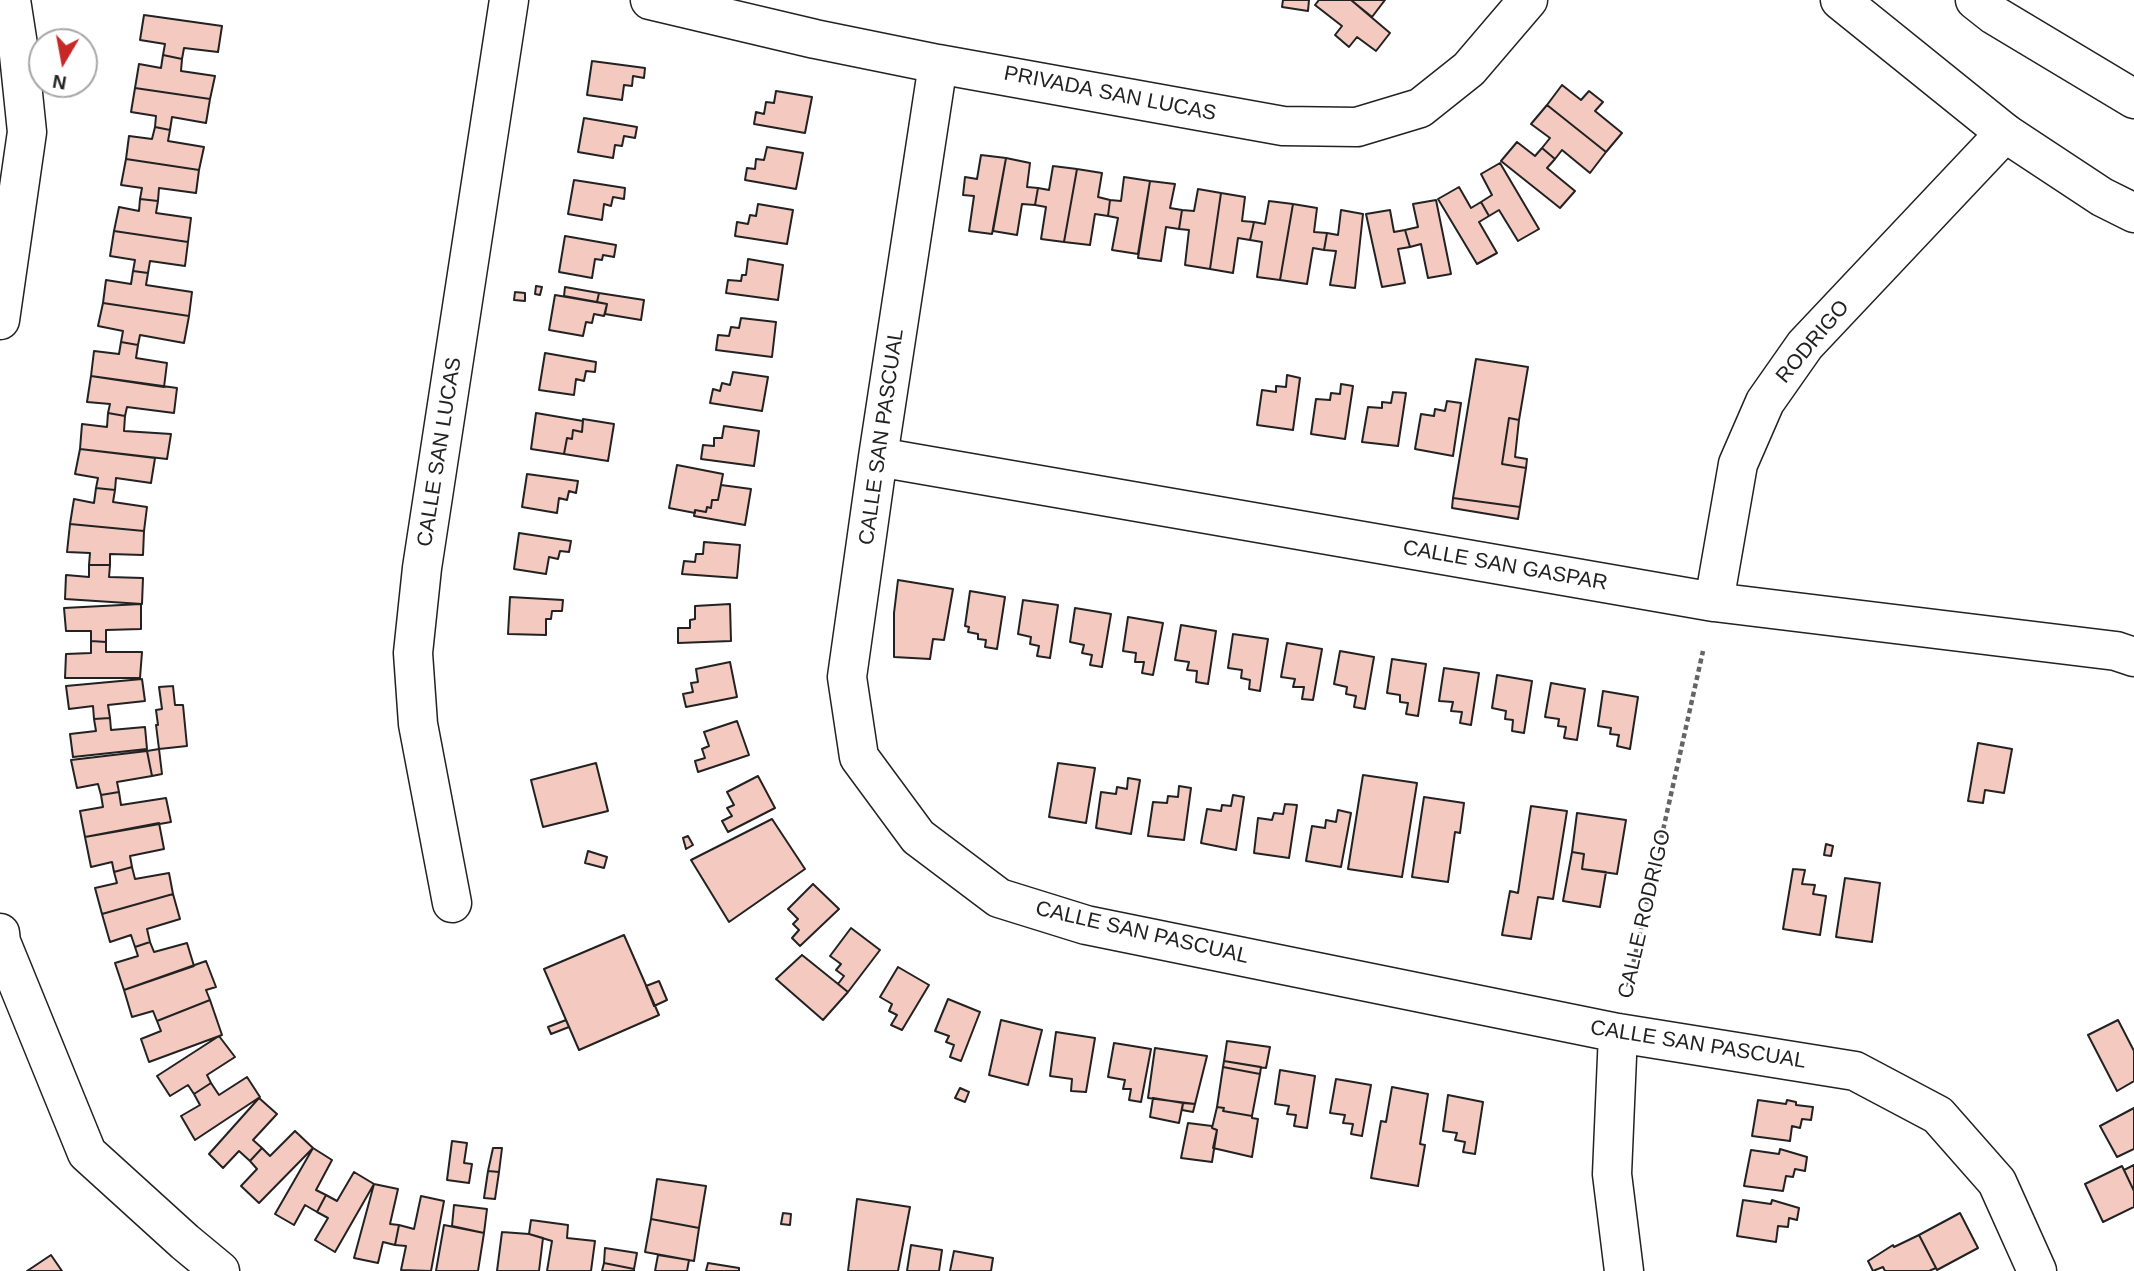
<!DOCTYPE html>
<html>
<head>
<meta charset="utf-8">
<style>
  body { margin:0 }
  #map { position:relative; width:2134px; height:1271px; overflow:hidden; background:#fff; font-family:Arial,sans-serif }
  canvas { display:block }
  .north { position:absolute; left:28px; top:28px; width:70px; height:70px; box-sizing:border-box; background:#fff; border:2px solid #a7a7a7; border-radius:50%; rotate:190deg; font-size:19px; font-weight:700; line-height:28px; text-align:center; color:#222 }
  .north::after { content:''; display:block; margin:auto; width:24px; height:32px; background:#c62828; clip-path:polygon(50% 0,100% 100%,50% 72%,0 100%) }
</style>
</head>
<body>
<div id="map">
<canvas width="2134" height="1271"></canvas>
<div class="north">N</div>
</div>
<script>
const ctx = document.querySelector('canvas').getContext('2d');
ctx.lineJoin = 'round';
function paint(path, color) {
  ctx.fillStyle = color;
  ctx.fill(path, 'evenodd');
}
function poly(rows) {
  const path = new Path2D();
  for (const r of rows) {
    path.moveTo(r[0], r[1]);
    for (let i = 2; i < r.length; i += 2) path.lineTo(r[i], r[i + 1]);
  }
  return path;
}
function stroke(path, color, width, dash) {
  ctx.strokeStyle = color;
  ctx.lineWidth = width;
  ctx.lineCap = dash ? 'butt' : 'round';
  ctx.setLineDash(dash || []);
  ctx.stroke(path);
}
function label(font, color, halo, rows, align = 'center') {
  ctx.font = font + ' Arial,sans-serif';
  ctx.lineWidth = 5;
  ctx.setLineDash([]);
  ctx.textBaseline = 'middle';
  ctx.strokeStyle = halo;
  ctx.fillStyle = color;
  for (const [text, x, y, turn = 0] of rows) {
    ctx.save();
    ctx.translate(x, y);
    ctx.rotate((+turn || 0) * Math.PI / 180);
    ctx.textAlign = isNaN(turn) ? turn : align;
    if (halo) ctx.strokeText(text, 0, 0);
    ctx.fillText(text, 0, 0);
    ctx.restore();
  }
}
const building = poly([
  [1283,0,1309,0,1308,11,1282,7,1283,0],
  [1319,0,1351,0,1390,33,1376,51,1357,37,1349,47,1335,35,1342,26,1315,5,1319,0],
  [1351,0,1385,0,1372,17,1351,0],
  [144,15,222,26,218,52,184,48,182,59,163,55,165,44,140,40,144,15],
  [163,55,182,59,181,71,215,76,210,99,135,88,139,64,161,68,163,55],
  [592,61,645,68,644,78,633,76,632,86,624,85,622,100,587,95,592,61],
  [1562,85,1581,100,1589,91,1603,102,1595,111,1622,133,1606,152,1547,105,1562,85],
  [135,88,210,99,206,123,172,117,170,130,155,127,156,116,131,112,135,88],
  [776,91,812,97,805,133,754,124,756,112,764,114,766,102,774,103,776,91],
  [1547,105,1606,152,1590,173,1562,150,1555,159,1542,148,1550,138,1531,124,1547,105],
  [584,118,637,127,635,138,624,136,622,146,615,145,613,158,578,152,584,118],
  [155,127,170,130,168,141,204,147,199,170,126,159,129,136,152,139,155,127],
  [1517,142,1535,156,1542,148,1555,159,1547,168,1575,191,1560,208,1501,161,1517,142],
  [767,147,803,153,796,189,745,180,747,168,755,169,756,159,764,160,767,147],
  [981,155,1006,158,992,234,969,231,974,196,963,195,965,177,977,179,981,155],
  [1006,158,1030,163,1027,187,1038,188,1035,205,1022,204,1017,235,993,231,1006,158],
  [126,159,199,170,196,193,159,188,158,201,140,199,142,188,121,185,126,159],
  [1500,163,1539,229,1518,241,1499,210,1489,216,1481,202,1492,195,1481,174,1500,163],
  [1053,166,1077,169,1064,242,1041,239,1046,207,1035,205,1038,188,1049,190,1053,166],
  [1077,169,1102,173,1098,197,1110,200,1108,216,1095,214,1090,245,1064,242,1077,169],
  [1124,177,1150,181,1138,254,1112,250,1118,218,1108,216,1110,200,1121,201,1124,177],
  [574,180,625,188,624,199,613,197,611,206,604,204,602,220,568,214,574,180],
  [1150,181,1175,184,1170,208,1182,210,1179,229,1166,227,1161,261,1138,258,1150,181],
  [1459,187,1471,208,1481,202,1489,216,1479,222,1497,253,1477,264,1438,199,1459,187],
  [1198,189,1221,193,1210,269,1185,265,1189,230,1179,229,1182,210,1194,211,1198,189],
  [1221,193,1245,197,1242,221,1254,222,1250,240,1238,238,1233,273,1210,269,1221,193],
  [140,199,158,201,156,213,191,218,188,242,114,231,119,207,139,211,140,199],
  [1436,200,1451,274,1428,278,1421,244,1410,247,1405,230,1418,227,1413,204,1436,200],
  [1269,201,1293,204,1280,280,1257,277,1262,242,1250,240,1254,222,1265,224,1269,201],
  [758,204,793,210,787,244,735,236,737,222,748,224,750,215,756,216,758,204],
  [1293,204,1317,208,1314,232,1327,233,1324,250,1313,248,1307,284,1280,280,1293,204],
  [1341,210,1363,214,1355,288,1330,285,1336,251,1324,250,1327,233,1338,235,1341,210],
  [1390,210,1394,232,1405,230,1410,247,1398,249,1405,283,1382,287,1366,214,1390,210],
  [114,231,188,242,185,266,150,261,148,273,133,271,135,260,110,256,114,231],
  [565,236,616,245,614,257,603,255,602,260,595,259,592,278,559,272,565,236],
  [748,259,783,265,778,300,726,293,728,280,741,281,742,275,746,275,748,259],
  [133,271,148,273,146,285,192,292,189,316,103,303,106,280,131,284,133,271],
  [536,286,542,287,540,295,535,294,536,286],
  [565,287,599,293,597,302,564,296,565,287],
  [515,292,525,293,525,301,514,300,515,292],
  [599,293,644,300,641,320,605,314,607,304,597,302,599,293],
  [555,295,607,304,604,316,594,314,592,323,586,322,583,336,549,330,555,295],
  [103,303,189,316,184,343,140,335,138,345,121,342,123,331,98,326,103,303],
  [741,318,776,322,772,357,716,350,718,335,729,336,731,327,739,328,741,318],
  [121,342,138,345,136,358,167,363,164,387,91,376,94,351,119,354,121,342],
  [545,353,596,362,595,372,586,371,584,381,576,379,574,395,539,390,545,353],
  [1476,359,1528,367,1519,420,1509,418,1502,464,1526,468,1520,507,1453,498,1476,359],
  [733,372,768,377,762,411,710,403,713,389,720,391,722,383,730,385,733,372],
  [1287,375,1300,378,1293,430,1257,425,1262,390,1276,392,1276,386,1286,387,1287,375],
  [91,376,177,388,174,413,127,407,125,416,108,413,110,404,87,402,91,376],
  [1341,384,1353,386,1345,439,1311,434,1316,399,1330,400,1331,393,1340,394,1341,384],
  [1393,392,1406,393,1398,446,1362,442,1368,407,1382,408,1382,402,1391,403,1393,392],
  [1447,401,1461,403,1453,456,1415,449,1421,414,1434,416,1435,409,1445,411,1447,401],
  [108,413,125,416,124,431,171,434,167,459,80,449,82,424,107,427,108,413],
  [536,413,583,421,582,432,573,430,572,439,567,438,564,454,531,449,536,413],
  [1509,418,1519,420,1515,457,1527,459,1526,468,1502,464,1509,418],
  [583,419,614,424,608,461,564,454,567,438,572,439,573,430,582,432,583,419],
  [724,426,759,431,754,466,701,459,703,445,714,446,714,438,722,438,724,426],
  [80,449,155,458,151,483,116,478,115,490,96,488,98,478,75,474,80,449],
  [677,465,723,474,718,500,712,500,711,508,707,507,706,512,695,510,695,513,669,508,677,465],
  [527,474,578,481,576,493,569,491,567,500,559,498,557,513,522,507,527,474],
  [721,485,751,489,745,525,694,516,695,510,706,512,707,507,711,508,712,500,718,500,721,485],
  [96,488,115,490,113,502,147,507,144,531,70,524,74,499,94,503,96,488],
  [1453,498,1520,507,1518,519,1452,508,1453,498],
  [70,524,144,531,143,555,110,554,110,565,89,565,90,553,67,552,70,524],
  [519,533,571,541,569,552,560,551,558,559,549,557,546,574,514,569,519,533],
  [704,542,740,545,737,578,682,574,684,561,695,562,696,554,703,554,704,542],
  [89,565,110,565,109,577,143,578,142,604,65,599,66,575,89,577,89,565],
  [898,580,953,589,944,640,933,639,930,659,894,657,894,613,898,580],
  [970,591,1005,597,997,649,985,647,986,640,978,639,978,634,968,632,969,627,965,626,970,591],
  [510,597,563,600,562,611,552,611,551,619,546,619,546,635,508,634,510,597],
  [1023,600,1058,605,1050,658,1037,656,1039,646,1030,644,1031,637,1018,634,1023,600],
  [141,604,141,629,106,630,106,642,91,641,91,631,66,631,64,608,141,604],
  [730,604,731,641,678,643,678,628,690,628,690,620,695,619,695,606,730,604],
  [1075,608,1111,614,1102,667,1090,665,1092,655,1082,653,1084,645,1070,642,1075,608],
  [1128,617,1163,623,1153,675,1142,673,1144,662,1135,662,1136,653,1123,651,1128,617],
  [1181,625,1216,631,1208,684,1196,682,1197,671,1187,670,1189,662,1175,660,1181,625],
  [1233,634,1268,639,1260,691,1249,689,1250,680,1241,678,1242,670,1228,668,1233,634],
  [91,641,106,642,106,652,142,652,140,678,65,678,66,654,91,653,91,641],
  [1287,643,1322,649,1313,700,1302,699,1304,687,1293,687,1295,679,1281,677,1287,643],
  [1340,651,1374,657,1365,709,1354,707,1356,696,1346,694,1347,687,1334,684,1340,651],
  [1392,659,1426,664,1418,716,1406,714,1408,703,1400,702,1400,695,1387,693,1392,659],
  [730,662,737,697,686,707,683,694,693,692,691,683,698,682,696,669,730,662],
  [1444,668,1479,673,1471,725,1460,723,1462,712,1451,711,1453,702,1439,701,1444,668],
  [1497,675,1532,681,1524,733,1512,731,1513,720,1505,719,1506,711,1492,708,1497,675],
  [142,679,145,701,108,705,110,718,94,719,93,706,69,709,66,686,142,679],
  [1551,683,1585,689,1577,740,1564,738,1566,727,1558,726,1559,719,1545,717,1551,683],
  [173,686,175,705,183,705,187,746,159,749,156,725,158,725,156,710,162,709,159,687,173,686],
  [1603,691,1638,697,1630,749,1617,746,1619,735,1610,734,1611,728,1598,726,1603,691],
  [110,718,111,730,145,727,147,749,73,757,70,734,96,731,94,719,110,718],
  [737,721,749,755,698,772,695,761,705,758,702,749,709,746,704,732,737,721],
  [1978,743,2012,749,2004,793,1985,790,1983,803,1968,801,1978,743],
  [159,749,162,774,152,776,147,751,159,749],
  [147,751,152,776,117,782,119,792,101,795,98,784,77,788,71,760,147,751],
  [596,763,608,811,543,827,531,780,596,763],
  [1058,763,1095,768,1086,823,1049,817,1058,763],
  [1363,775,1417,783,1402,877,1348,869,1363,775],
  [758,776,775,808,728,832,722,821,732,816,727,808,734,805,727,792,758,776],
  [1128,778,1140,780,1131,834,1096,828,1101,792,1116,794,1117,787,1127,789,1128,778],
  [1179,786,1191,788,1184,840,1148,836,1153,802,1167,803,1168,796,1178,797,1179,786],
  [119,792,121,805,166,798,171,822,85,837,80,811,103,807,101,795,119,792],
  [1233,795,1244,797,1236,850,1201,843,1207,809,1221,811,1222,805,1231,806,1233,795],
  [1424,797,1464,803,1460,833,1455,832,1448,882,1412,877,1424,797],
  [1285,804,1297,805,1289,858,1254,853,1258,818,1272,820,1274,813,1283,814,1285,804],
  [1531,806,1567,811,1553,899,1538,897,1531,939,1502,935,1510,891,1518,893,1531,806],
  [1338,810,1351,813,1341,867,1306,861,1312,826,1325,828,1326,820,1336,822,1338,810],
  [1577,813,1626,820,1617,874,1582,869,1584,854,1572,852,1577,813],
  [772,819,805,869,729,922,691,860,772,819],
  [159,823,164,849,130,856,132,867,114,872,112,862,91,867,85,837,159,823],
  [688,836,693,845,686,849,683,838,688,836],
  [1826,844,1833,846,1831,856,1824,855,1826,844],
  [588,851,607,857,604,868,585,863,588,851],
  [1572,852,1584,854,1582,869,1606,872,1600,907,1563,901,1572,852],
  [132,867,135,879,169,873,173,894,102,914,95,888,117,883,114,872,132,867],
  [1793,869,1805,870,1802,884,1815,885,1813,894,1826,896,1820,935,1783,929,1793,869],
  [1845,878,1880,883,1872,942,1836,937,1845,878],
  [813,884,839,909,800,946,792,938,799,930,793,924,798,919,788,909,813,884],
  [173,894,180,919,147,929,150,942,135,947,131,935,110,942,102,914,173,894],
  [851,928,880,950,848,992,838,984,844,976,836,970,841,964,830,956,851,928],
  [624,935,659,1015,579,1050,544,969,624,935],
  [150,942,154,952,187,943,194,966,124,990,115,963,138,956,135,947,150,942],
  [802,955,848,992,823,1020,776,979,802,955],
  [206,961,216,987,206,990,210,1000,157,1021,153,1011,132,1017,124,990,206,961],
  [898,967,929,985,902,1030,891,1025,897,1015,889,1011,892,1004,880,997,898,967],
  [659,981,667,1000,654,1006,646,986,659,981],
  [948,999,980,1012,961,1061,950,1057,954,1045,946,1042,949,1036,935,1031,948,999],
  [210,1000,222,1035,149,1062,141,1039,161,1031,157,1021,210,1000],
  [566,1020,569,1027,551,1034,548,1027,566,1020],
  [1001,1020,1042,1030,1028,1085,989,1075,1001,1020],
  [2118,1020,2134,1051,2134,1081,2117,1091,2088,1035,2118,1020],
  [1056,1032,1095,1038,1086,1092,1071,1091,1072,1079,1050,1076,1056,1032],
  [219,1036,235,1057,207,1075,211,1083,194,1094,188,1085,170,1096,157,1076,219,1036],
  [1227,1041,1270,1047,1266,1068,1224,1061,1227,1041],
  [1114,1043,1151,1049,1141,1102,1129,1100,1131,1089,1123,1089,1125,1080,1108,1077,1114,1043],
  [1155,1048,1207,1056,1195,1104,1148,1098,1155,1048],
  [1224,1061,1261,1067,1260,1074,1223,1067,1224,1061],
  [1223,1067,1260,1074,1252,1116,1223,1111,1224,1108,1217,1107,1223,1067],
  [1280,1070,1315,1076,1307,1128,1294,1126,1296,1115,1287,1114,1289,1106,1275,1104,1280,1070],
  [247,1077,260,1097,195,1140,181,1116,200,1105,194,1094,211,1083,219,1095,247,1077],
  [1336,1079,1371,1085,1362,1136,1351,1134,1353,1124,1343,1123,1345,1115,1330,1113,1336,1079],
  [1392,1087,1428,1094,1420,1144,1425,1145,1418,1186,1371,1178,1381,1121,1386,1122,1392,1087],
  [960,1088,969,1092,965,1102,955,1098,960,1088],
  [1448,1095,1483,1102,1475,1154,1463,1152,1465,1142,1455,1140,1457,1133,1443,1131,1448,1095],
  [259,1098,277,1114,253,1140,262,1148,250,1161,239,1151,223,1168,209,1154,259,1098],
  [1153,1098,1183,1103,1179,1123,1150,1117,1153,1098],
  [1758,1100,1786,1104,1787,1100,1796,1102,1796,1105,1813,1107,1811,1120,1802,1119,1800,1128,1792,1126,1790,1141,1752,1136,1758,1100],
  [1183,1103,1195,1104,1193,1112,1182,1110,1183,1103],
  [1217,1107,1224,1108,1223,1111,1252,1116,1252,1118,1258,1119,1252,1157,1213,1148,1217,1130,1212,1128,1217,1107],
  [2134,1108,2134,1149,2117,1157,2100,1126,2134,1108],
  [1188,1123,1212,1126,1212,1128,1217,1130,1212,1162,1181,1158,1188,1123],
  [295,1131,313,1148,259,1203,241,1186,257,1169,250,1161,262,1148,270,1156,295,1131],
  [452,1141,467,1143,464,1163,472,1164,469,1183,447,1180,452,1141],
  [313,1148,332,1160,316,1190,326,1195,317,1212,305,1205,294,1225,275,1214,313,1148],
  [493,1148,502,1148,499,1172,488,1171,493,1148],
  [1780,1149,1807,1157,1805,1171,1795,1169,1793,1177,1786,1176,1783,1191,1744,1186,1751,1150,1779,1154,1780,1149],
  [2134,1165,2134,1191,2124,1170,2134,1165],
  [2122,1166,2134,1191,2134,1207,2103,1222,2085,1184,2122,1166],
  [488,1171,499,1172,495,1199,484,1198,488,1171],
  [354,1172,374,1184,335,1252,315,1240,328,1218,317,1212,326,1195,337,1201,354,1172],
  [657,1179,706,1186,699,1228,651,1219,657,1179],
  [374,1184,398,1189,390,1224,399,1225,395,1245,383,1242,378,1263,354,1258,374,1184],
  [421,1196,444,1201,431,1271,401,1270,406,1246,395,1245,399,1225,414,1229,421,1196],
  [857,1199,910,1207,898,1271,848,1271,857,1199],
  [1743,1200,1771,1204,1772,1200,1799,1208,1797,1220,1789,1218,1788,1227,1778,1226,1776,1242,1737,1236,1743,1200],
  [454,1205,487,1209,484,1233,452,1226,454,1205],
  [783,1213,791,1214,790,1225,781,1224,783,1213],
  [1960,1213,1978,1248,1937,1270,1919,1235,1960,1213],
  [651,1219,699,1228,694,1261,645,1252,651,1219],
  [531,1220,568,1225,567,1238,595,1241,591,1271,547,1271,552,1241,529,1234,531,1220],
  [444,1225,484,1233,478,1271,436,1271,444,1225],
  [502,1232,529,1234,543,1238,539,1271,497,1271,502,1232],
  [1919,1235,1936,1268,1929,1271,1885,1271,1883,1267,1873,1271,1868,1261,1893,1245,1894,1247,1919,1235],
  [911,1245,942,1250,939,1271,907,1271,911,1245],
  [605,1248,637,1253,634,1269,604,1263,605,1248],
  [954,1251,993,1258,991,1271,950,1271,954,1251],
  [51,1255,62,1271,27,1271,51,1255],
  [658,1255,689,1260,687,1271,655,1271,658,1255],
  [604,1263,634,1269,634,1271,602,1271,604,1263],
  [708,1263,739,1268,739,1271,706,1271,708,1263]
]);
const path = poly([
  [1628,987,1703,651]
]);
const street = poly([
  [650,0,815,39,938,64,1283,126,1357,127,1420,108,1469,69,1528,0],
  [938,64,878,457,847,677,859,757,918,837,999,898,1086,925,1618,1033,1855,1071,1938,1115,1997,1182,2037,1271],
  [0,320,27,132,18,45,11,0],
  [878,457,1714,602,2116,651,2134,657],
  [1714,602,1738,464,1765,402,1805,345,2005,133],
  [452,903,418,724,413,653,422,568,509,0],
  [0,933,1,942,87,1153,185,1242,220,1271],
  [1618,1033,1612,1174,1624,1271]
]);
const secondary = poly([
  [1840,0,2005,133,2102,197,2134,213],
  [1975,0,1994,15,2134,99]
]);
const streetNames = [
  ["PRIVADA SAN LUCAS",1110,94,11],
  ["RODRIGO",1813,342,-50],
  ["CALLE SAN PASCUAL",882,437,-82],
  ["CALLE SAN LUCAS",440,452,-81],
  ["CALLE SAN GASPAR",1505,566,10],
  ["CALLE RODRIGO",1645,914,-77],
  ["CALLE SAN PASCUAL",1142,933,13],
  ["CALLE SAN PASCUAL",1698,1045,9]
];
paint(building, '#f3c9c0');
stroke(building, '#222', 2);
stroke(street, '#222', 41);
stroke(secondary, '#222', 41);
stroke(path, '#646464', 4.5, [5, 3.5]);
stroke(street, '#fff', 38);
stroke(secondary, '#fff', 38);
label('21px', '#222', '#fff', streetNames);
</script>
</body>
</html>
